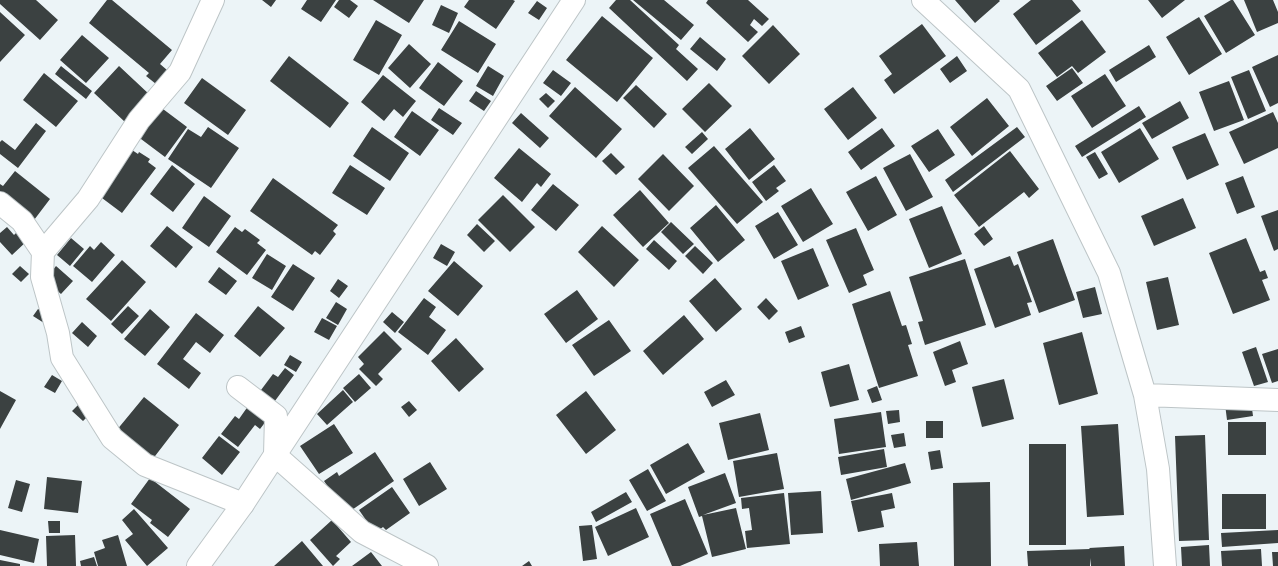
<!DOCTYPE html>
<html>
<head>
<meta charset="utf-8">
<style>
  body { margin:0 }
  canvas { display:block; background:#ecf4f7 }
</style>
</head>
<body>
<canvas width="1278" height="566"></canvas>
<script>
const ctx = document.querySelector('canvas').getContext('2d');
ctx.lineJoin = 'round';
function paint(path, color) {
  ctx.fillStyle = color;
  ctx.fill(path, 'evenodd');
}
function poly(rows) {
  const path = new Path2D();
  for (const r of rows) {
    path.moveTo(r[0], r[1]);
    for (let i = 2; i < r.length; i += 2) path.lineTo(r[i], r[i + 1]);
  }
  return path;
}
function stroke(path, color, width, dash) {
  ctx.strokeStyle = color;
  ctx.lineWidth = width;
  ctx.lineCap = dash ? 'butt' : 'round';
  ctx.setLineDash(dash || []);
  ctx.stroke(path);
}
const building = poly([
  [0,0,36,0,58,20,40,40,0,4],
  [107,0,112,0,172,50,160,64,167,70,156,84,146,76,149,73,89,23],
  [262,0,276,0,271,7],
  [307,0,336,0,321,22,301,9],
  [339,0,350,0,358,6,349,18,334,7],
  [373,0,424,0,409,23],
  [469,0,513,0,515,1,496,29,464,7],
  [616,0,630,0,679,45,676,49,698,69,687,81,609,8],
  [633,0,664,0,694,25,681,40],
  [708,0,748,0,769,19,762,26,754,19,750,25,758,32,748,42,706,3],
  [955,0,999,0,1000,1,975,23],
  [1031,0,1072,0,1081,11,1036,45,1013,14],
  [1148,0,1185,0,1162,18],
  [1231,0,1233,0,1255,35,1226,53,1204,16],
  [1244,0,1273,0,1278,12,1278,23,1257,32],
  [537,1,547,8,539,20,528,13],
  [441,5,458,13,449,33,432,25],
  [0,12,25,35,0,62],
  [602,16,653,58,617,102,566,60],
  [1199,17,1222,54,1189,75,1166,37],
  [376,20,402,35,379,75,353,60],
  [1082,20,1106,52,1078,73,1072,66,1057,77,1038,53],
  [459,21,496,44,478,73,441,50],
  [922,24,946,56,894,94,884,80,892,74,879,56],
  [773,25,800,54,769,84,742,56],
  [82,35,109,58,86,83,60,60],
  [700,37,726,59,717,71,690,49],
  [409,44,431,64,410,88,388,68],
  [1149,45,1156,57,1116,82,1109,70],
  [1278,55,1278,103,1270,107,1252,67],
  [289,56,349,103,330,128,270,81],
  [957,56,967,71,950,83,940,69],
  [438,62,463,81,444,106,419,88],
  [61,66,92,91,86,99,55,74],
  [119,66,150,95,125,122,94,93],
  [488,66,504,76,493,96,476,86],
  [1072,68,1083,83,1057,101,1046,86],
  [553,70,571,83,561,96,543,83],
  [1249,70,1266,111,1248,119,1231,77],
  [44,73,78,101,56,127,23,100],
  [1105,74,1126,106,1092,128,1071,96],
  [383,75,416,101,403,117,394,109,384,121,361,102],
  [202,78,246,110,228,135,184,103],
  [1229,81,1244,120,1214,131,1199,92],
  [709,83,732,106,705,132,682,109],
  [636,85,667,114,654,128,623,98],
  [575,87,622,129,596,158,549,116],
  [853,87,877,118,848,140,824,109],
  [476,91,491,101,484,111,469,101],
  [546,93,555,101,548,108,539,99],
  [987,98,1009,126,972,156,950,127],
  [1180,101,1189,118,1152,139,1142,123],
  [159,106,187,127,165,157,137,136],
  [1139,106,1146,117,1082,157,1075,146],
  [439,108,462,123,453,135,431,120],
  [412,111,439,130,420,156,394,137],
  [1273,112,1278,123,1278,148,1244,164,1229,132],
  [521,113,549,138,540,148,512,123],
  [36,123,46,131,18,168,0,154,0,142,2,140,15,150],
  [208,127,239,148,211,188,168,159,188,129,201,137],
  [372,127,409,153,390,181,353,156],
  [1017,127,1025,137,953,192,945,180],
  [750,128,775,159,749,180,725,149],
  [882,128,895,146,861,170,848,152],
  [1140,128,1159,159,1119,183,1101,152],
  [938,129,955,155,929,172,911,146],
  [702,132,708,139,692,154,685,147],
  [1205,133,1219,165,1187,180,1172,147],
  [714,146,763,202,737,224,688,168],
  [519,148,551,174,541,187,537,183,522,202,494,178],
  [132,150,138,154,139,152,150,159,148,162,156,168,122,213,98,195],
  [1010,151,1039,189,1029,198,1024,192,979,227,954,195],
  [1095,152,1108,174,1099,179,1086,157],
  [611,153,625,167,616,175,602,161],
  [663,154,694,186,669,211,638,179],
  [910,154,933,197,906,211,883,168],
  [172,165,195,184,173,212,150,194],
  [350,165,385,188,367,215,332,193],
  [774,165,786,181,776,188,779,191,766,201,752,182],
  [15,171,50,199,31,224,0,199,0,184,3,186],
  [876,176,897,215,868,231,846,192],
  [1243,176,1255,207,1237,214,1225,183],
  [273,178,338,225,333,231,336,234,320,255,315,251,312,255,250,211],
  [553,184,579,205,556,231,531,210],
  [811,188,833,224,803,242,781,206],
  [640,190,669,223,643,247,613,215],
  [503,195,535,227,510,252,478,220],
  [204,196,231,216,209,247,182,228],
  [1183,198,1196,228,1154,246,1141,216],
  [716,205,745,240,718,262,690,228],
  [942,206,962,254,929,268,909,219],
  [1278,210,1278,249,1274,251,1261,216],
  [778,212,798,245,774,259,755,226],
  [671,222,694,244,683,254,661,232],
  [477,224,495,241,484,252,467,235],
  [167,226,193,247,176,268,150,246],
  [602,226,639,260,614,287,578,252],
  [984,226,993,239,984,246,974,234],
  [7,227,14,235,18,231,27,241,12,255,0,242,0,233],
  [235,227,242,232,245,229,260,240,257,243,266,250,247,275,216,252],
  [856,228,874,270,863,275,867,285,849,293,826,240],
  [71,238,84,249,70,266,57,255],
  [1246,238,1260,272,1265,270,1268,278,1262,280,1270,300,1233,314,1209,253],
  [1053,239,1075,300,1039,313,1017,252],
  [654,240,677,261,669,270,646,249],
  [101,242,115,255,92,282,73,266,90,246,94,250],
  [441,244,455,252,447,266,433,258],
  [695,246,713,263,703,274,685,256],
  [813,248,829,286,798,300,781,261],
  [267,254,286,266,272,290,252,278],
  [1010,256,1014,266,1018,264,1032,302,1027,303,1031,315,995,328,974,269],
  [965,259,986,325,925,345,918,322,923,321,909,277],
  [122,260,146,282,111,321,86,299],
  [454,261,483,286,458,316,428,291],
  [293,264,315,278,293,311,271,297],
  [20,266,29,274,21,282,12,274],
  [56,266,73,281,61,294,45,280],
  [219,267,237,281,226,295,208,282],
  [1168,277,1179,325,1157,330,1146,282],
  [715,278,742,309,716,332,689,301],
  [338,279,348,286,339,298,330,291],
  [1095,287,1102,314,1083,318,1076,292],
  [577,290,598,319,566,343,544,314],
  [890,291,902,326,906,325,912,344,908,345,918,376,879,388,852,304],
  [424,298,436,307,429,317,446,330,428,355,398,332],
  [766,298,778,311,769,320,757,307],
  [336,302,347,309,338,325,326,318],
  [128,306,139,316,122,334,111,324],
  [258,306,285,328,260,357,234,336],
  [38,309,49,315,44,323,33,316],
  [150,309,170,327,145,356,124,339],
  [392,312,404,322,395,333,383,322],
  [196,313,224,335,210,353,196,342,183,359,201,373,189,389,157,364],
  [684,315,704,339,663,375,643,351],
  [322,318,337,326,329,340,314,332],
  [609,320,631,351,594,376,572,345],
  [82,322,97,336,88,347,72,333],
  [801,326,805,337,789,343,785,332],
  [384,331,402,349,378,374,383,379,376,386,359,369,364,364,358,357],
  [1082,332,1098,394,1059,405,1043,343],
  [456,338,484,369,459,392,431,361],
  [960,341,968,364,952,370,956,382,945,386,933,352],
  [1256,347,1268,382,1254,386,1242,352],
  [1278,349,1278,381,1272,383,1262,354],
  [290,355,302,362,296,372,284,365],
  [849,364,859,400,830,407,821,372],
  [285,368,294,375,272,405,258,394,273,374,278,377],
  [359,374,371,388,355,402,343,388],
  [52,375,62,381,55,393,44,387],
  [1004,379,1014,419,982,427,972,387],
  [726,380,735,395,712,407,704,392],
  [877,386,882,400,872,403,867,390],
  [343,390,353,402,327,425,317,414],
  [0,391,16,400,0,429],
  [586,391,616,430,586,454,556,415],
  [144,397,179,425,152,460,116,431],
  [82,401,93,411,83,421,72,411],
  [409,401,417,410,409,417,401,407],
  [1251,401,1253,416,1227,420,1225,404],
  [251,402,270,416,260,429,255,425,238,447,221,434,235,416,239,419],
  [899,410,900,422,888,424,886,411],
  [881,412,886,447,839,454,834,419],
  [760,413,769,450,728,460,719,423],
  [926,421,943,421,943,438,926,438],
  [1228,422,1266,422,1266,455,1228,455],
  [334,424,353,453,319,474,300,446],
  [1118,424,1124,515,1087,517,1081,426],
  [904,433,906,446,894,448,891,435],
  [1205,435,1209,540,1179,541,1175,436],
  [219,436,240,452,222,475,202,458],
  [688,443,705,472,666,494,650,465],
  [1029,444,1066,444,1066,545,1029,545],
  [884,449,887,467,841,475,838,457],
  [940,450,943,468,931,470,928,452],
  [375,452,394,481,346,514,324,481,337,472,339,476],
  [777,453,784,489,739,497,733,461],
  [430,462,447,489,419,506,403,479],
  [905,463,911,483,851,500,846,479],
  [648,469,666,501,647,511,629,480],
  [725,473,736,503,703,515,736,508,746,549,712,557,702,516,699,517,688,487],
  [47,477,82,481,78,513,44,509],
  [150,478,190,509,168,537,150,523,152,520,131,504],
  [16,480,30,484,22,512,8,508],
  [990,482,991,566,954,566,953,483],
  [392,487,410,513,386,530,383,527,375,533,359,510],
  [821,491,823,533,791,535,788,493],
  [626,492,632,502,596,522,591,512],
  [784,493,790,544,747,548,745,531,752,530,749,508,742,509,741,498],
  [892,493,895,508,881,511,884,527,858,532,851,501],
  [1222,494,1266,494,1266,529,1222,529],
  [685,499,708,554,680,566,672,566,650,514],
  [636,508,649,537,608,556,595,527],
  [134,509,168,548,147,566,125,540,133,534,122,520],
  [332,520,351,542,336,556,340,559,333,566,310,540],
  [48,521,60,521,60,533,49,533],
  [592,525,597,559,583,561,579,526],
  [0,530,39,539,34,563,0,555],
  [1278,530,1278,543,1222,547,1221,533],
  [75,535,76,566,47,566,46,536],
  [118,535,127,566,98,566,94,552,105,548,102,540],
  [302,541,323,566,274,566],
  [917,542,919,566,880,566,879,544],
  [1209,545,1210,566,1182,566,1181,547],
  [1124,546,1125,566,1091,566,1090,558,1090,566,1028,566,1027,551,1090,549,1089,548],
  [1261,549,1262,566,1222,566,1221,551],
  [371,552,382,566,352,566],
  [1272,552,1278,552,1278,566,1273,566],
  [94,557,97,566,81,566,80,561],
  [0,560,20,564,20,566,0,566],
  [529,561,532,566,522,566]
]);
const street = poly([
  [923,0,1019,89,1109,273,1145,395,1158,469,1165,566],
  [0,203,22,221,43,252,42,277,58,333,62,358,112,438,145,465,243,504],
  [43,252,88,199,139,120,180,72,213,0],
  [238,387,276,416,275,455,362,532,427,566],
  [1145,395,1278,400]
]);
const secondary = poly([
  [198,566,243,504,275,455,574,0]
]);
paint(building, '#3b4141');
stroke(street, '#bdc5c7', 24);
stroke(secondary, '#bdc5c7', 24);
stroke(street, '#fff', 22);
stroke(secondary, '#fff', 22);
</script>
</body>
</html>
